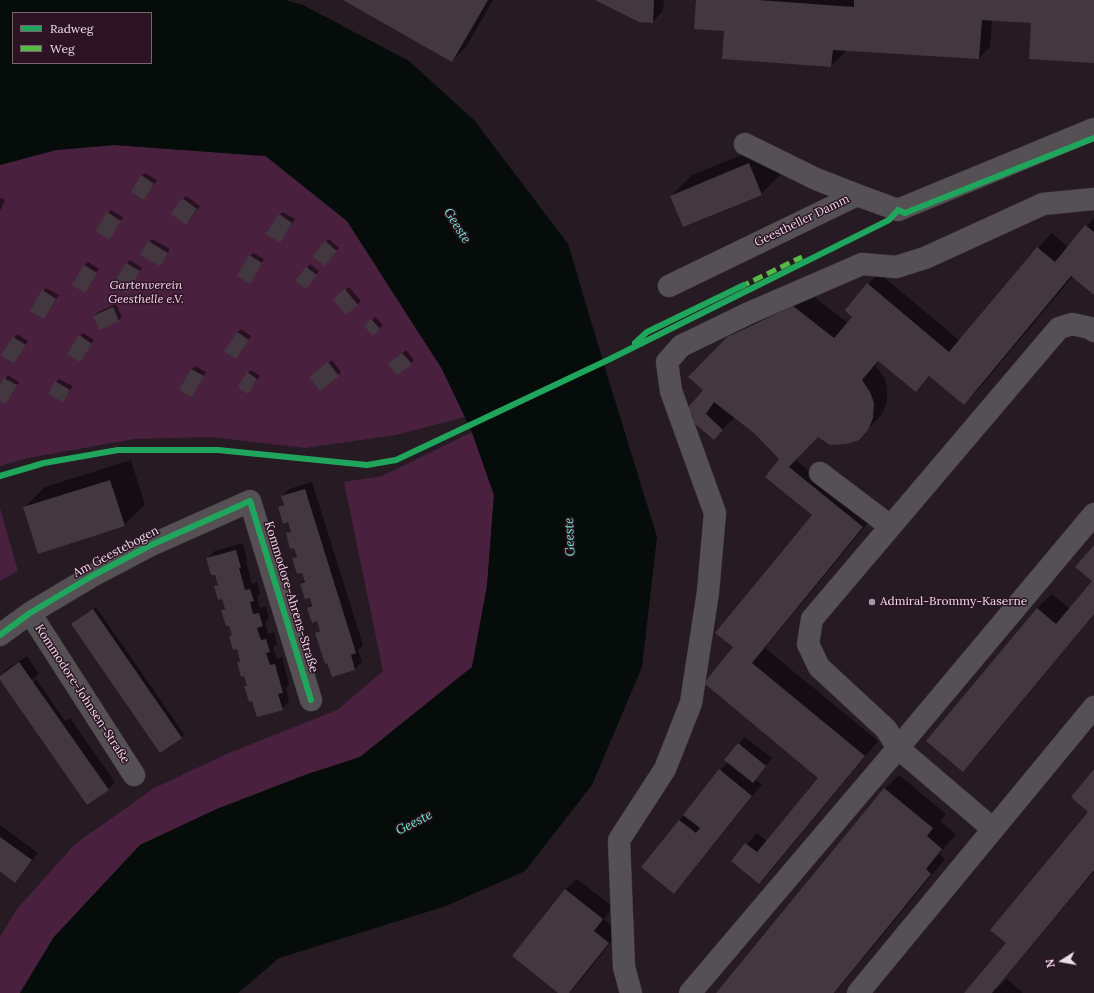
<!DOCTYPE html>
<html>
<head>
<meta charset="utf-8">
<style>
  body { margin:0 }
  #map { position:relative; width:1094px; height:993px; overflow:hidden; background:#261a23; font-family:Lora,serif }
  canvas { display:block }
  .legend { position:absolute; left:12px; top:12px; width:140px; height:52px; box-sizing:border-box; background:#2c1425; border:1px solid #7a6473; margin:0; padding:5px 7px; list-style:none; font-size:12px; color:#eedce7 }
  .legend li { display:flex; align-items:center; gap:8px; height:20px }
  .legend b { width:20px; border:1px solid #7a6473 }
  .north { position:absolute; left:1042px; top:941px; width:40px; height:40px; -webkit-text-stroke:3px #2c1425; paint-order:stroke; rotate:259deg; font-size:11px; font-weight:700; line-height:16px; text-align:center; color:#eedce7 }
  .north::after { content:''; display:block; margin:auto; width:14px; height:18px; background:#eedce7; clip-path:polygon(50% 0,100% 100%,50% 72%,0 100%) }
</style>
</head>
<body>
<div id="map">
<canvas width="1094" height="993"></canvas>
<ul class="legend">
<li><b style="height:5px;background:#20a55d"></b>Radweg</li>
<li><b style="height:5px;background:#58b947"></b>Weg</li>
</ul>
<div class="north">N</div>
</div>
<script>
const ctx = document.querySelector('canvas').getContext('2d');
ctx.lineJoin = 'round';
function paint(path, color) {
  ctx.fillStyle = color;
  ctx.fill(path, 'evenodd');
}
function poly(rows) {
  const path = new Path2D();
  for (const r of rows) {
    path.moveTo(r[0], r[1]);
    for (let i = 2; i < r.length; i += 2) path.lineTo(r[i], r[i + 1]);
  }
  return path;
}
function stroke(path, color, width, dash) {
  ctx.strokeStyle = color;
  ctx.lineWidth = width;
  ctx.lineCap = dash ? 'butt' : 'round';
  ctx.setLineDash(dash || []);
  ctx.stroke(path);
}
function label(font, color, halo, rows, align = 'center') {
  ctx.font = font + ' Lora,serif';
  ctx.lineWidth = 3;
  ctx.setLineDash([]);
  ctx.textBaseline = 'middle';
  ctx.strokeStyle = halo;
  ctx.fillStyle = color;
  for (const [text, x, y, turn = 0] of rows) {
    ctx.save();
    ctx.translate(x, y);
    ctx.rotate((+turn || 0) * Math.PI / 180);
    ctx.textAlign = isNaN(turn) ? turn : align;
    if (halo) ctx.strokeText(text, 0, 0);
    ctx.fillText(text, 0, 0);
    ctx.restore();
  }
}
const green = poly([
  [114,145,265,156,347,221,442,369,465,417,396,435,305,448,211,437,134,439,28,458,0,466,0,165,56,150],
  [472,432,494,495,487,586,472,667,360,757,305,775,217,809,140,845,54,937,20,993,0,993,0,937,17,909,75,844,154,788,229,753,337,710,383,671,344,482,382,476],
  [0,508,18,571,0,581]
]);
const water = poly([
  [0,0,285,0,303,5,409,61,474,120,568,244,605,368,657,537,642,667,592,785,525,871,446,906,279,958,238,993,20,993,54,937,140,845,217,809,305,775,360,757,472,667,487,586,494,495,472,432,442,369,347,221,266,156,114,145,56,150,0,165],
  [13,13,151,13,151,63,13,63]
]);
const shadow = poly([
  [345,0,493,0,466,47,452,61],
  [598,0,664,0,663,11,652,22],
  [697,0,1094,0,1094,62,1032,22,992,19,990,47,979,58,845,50,845,52,831,66,725,30],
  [769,144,782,173,761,194,671,196,692,175],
  [145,173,157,180,144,199,141,176],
  [186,196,200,206,189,221,183,199],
  [0,198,5,200,0,211],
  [111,210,123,217,109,238,108,213],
  [283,212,295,219,280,242,279,215],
  [1094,218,1094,294,1073,276,978,390,964,404,930,376,916,391,879,361,875,366,884,377,887,388,887,402,882,414,858,439,818,436,796,460,834,491,876,513,765,648,878,741,770,872,759,883,732,861,757,833,767,841,820,778,734,647,816,512,781,459,755,432,735,417,713,439,695,423,704,390,690,377,743,323,808,292,848,323,854,317,868,284,879,273,960,341,1038,248,1052,233,1068,247],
  [152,239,170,249,160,265,149,242],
  [329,239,339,248,327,261,326,242],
  [253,253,264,259,250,283,250,256],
  [130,260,142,268,127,291,127,264],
  [88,262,99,269,85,291,84,266],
  [310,264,319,271,306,288,307,268],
  [349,287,361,301,357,305,338,296],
  [46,288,59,295,44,318,43,291],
  [116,304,122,317,119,320,100,328,94,316,98,312],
  [375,317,383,325,373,335,365,326],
  [241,329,251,336,239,355,237,332],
  [83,333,94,340,83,357,80,336],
  [17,334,28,341,17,358,3,354],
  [406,350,414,360,411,364,393,361],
  [332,360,341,372,338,375,314,373],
  [195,366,206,372,195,392,192,396,180,389,192,369],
  [251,370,260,376,248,392,248,373],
  [8,375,19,382,6,403,0,400,0,387],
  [59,379,73,386,63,401,56,382],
  [131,460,145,505,124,525,24,508,45,487],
  [312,482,363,645,358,650,362,662,355,669,332,676,317,633,321,629,318,620,308,608,312,604,310,597,301,584,305,580,303,572,293,558,297,555,295,547,287,534,291,530,288,521,279,508,284,503,282,496,289,489],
  [243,543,247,560,246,561,252,584,257,582,260,593,257,597,260,608,266,606,269,618,265,623,268,634,274,632,277,644,273,647,277,659,282,657,289,685,286,688,289,702,282,709,253,700,245,687,247,684,245,674,238,662,240,659,237,648,230,636,233,634,222,611,225,607,223,598,215,587,218,583,215,573,207,558,215,551],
  [1094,546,1094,614,977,756,963,771,927,741,1037,608,1052,594,1070,609,1093,581],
  [96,607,184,734,181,738,72,624],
  [27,656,39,674,28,684,30,686,36,679,65,721,70,718,115,782,108,789,0,678,0,676,6,670],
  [745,737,772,758,755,779,762,784,685,881,674,892,642,867,720,770,728,762,738,744],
  [1094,771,1094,871,996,988,997,989,1007,979,1023,993,966,993,1007,943,1090,812],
  [899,775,946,814,940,821,956,834,939,854,945,859,835,993,717,993,885,789],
  [0,825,38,853,22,874,15,881,0,870],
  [577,879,613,907,604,919,619,932,576,986,569,993,560,993,513,956,566,889]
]);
const building = poly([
  [343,0,488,0,452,62],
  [595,0,654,0,653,23,639,22],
  [696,0,758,0,854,7,854,0,1094,0,1094,63,1029,59,1031,23,982,20,979,59,833,50,831,67,722,59,724,31,694,29],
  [749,163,762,195,683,227,670,196],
  [141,175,154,184,144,200,131,192],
  [182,198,197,209,186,225,171,214],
  [107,212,121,221,109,240,96,231],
  [279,214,292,223,280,243,266,234],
  [1085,225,1094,232,1094,295,1071,276,964,405,929,376,916,392,878,361,862,380,870,392,874,403,873,418,868,430,859,440,847,444,830,445,818,437,789,467,863,527,752,663,865,756,759,884,731,861,745,843,757,852,818,778,704,683,733,647,715,633,812,515,765,477,779,459,754,433,714,402,706,414,723,430,714,440,694,423,693,416,686,410,703,390,688,377,727,337,793,306,834,338,852,317,845,310,867,283,949,352,1037,247,1055,262],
  [148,241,168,253,160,266,140,255],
  [325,241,337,251,324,266,313,256],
  [249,255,262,263,250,284,237,276],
  [126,263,140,271,127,293,113,284],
  [84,265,97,273,85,293,72,285],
  [306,267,317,275,306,289,295,281],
  [345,289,358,305,346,315,333,299],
  [42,290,56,299,44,319,30,311],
  [113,307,119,321,100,330,93,316],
  [371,319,380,329,373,336,364,326],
  [237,332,249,340,236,359,224,351],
  [79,335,92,344,80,362,67,354],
  [13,337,26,345,14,363,1,355],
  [402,353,412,364,397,375,388,364],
  [328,362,339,376,320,391,309,377],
  [191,369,204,376,192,397,179,390],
  [247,372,257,379,248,394,238,387],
  [4,378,17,385,6,404,0,401,0,385],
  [55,381,70,390,63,402,48,394],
  [110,480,125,526,38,554,23,507],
  [305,489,356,653,351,655,355,670,332,677,327,663,325,664,315,633,320,631,317,621,312,623,307,608,312,606,310,598,305,599,300,584,305,582,302,573,297,574,292,558,297,557,294,548,290,549,286,533,291,532,288,522,283,524,278,507,284,505,281,496],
  [1094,545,1094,614,963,772,926,741,1037,608,1056,624,1092,581,1075,567],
  [236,550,241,568,239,568,245,590,250,589,254,601,250,602,253,614,259,613,263,626,257,628,261,640,266,639,270,652,266,653,270,665,275,664,283,693,278,694,283,710,257,717,252,701,249,702,244,686,247,686,244,676,241,677,237,662,240,661,237,649,233,650,229,636,232,635,229,626,226,626,221,610,225,609,222,599,218,600,214,586,218,585,215,575,211,575,206,558],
  [93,609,182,738,160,753,71,624],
  [19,662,109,790,87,805,0,680,0,676],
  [738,743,766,766,753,783,724,760],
  [719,769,752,796,674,894,641,867,679,820,696,833,700,828,683,815],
  [1094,769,1094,870,992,993,964,993,1006,943,990,930,1088,812,1071,797],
  [884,788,933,828,927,836,942,849,926,869,931,874,834,993,716,993],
  [0,837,32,860,15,883,0,871],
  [565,889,603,919,594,931,609,943,569,993,558,993,512,956]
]);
const minor = poly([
  [745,144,816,179,857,195],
  [669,286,857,195,898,210,1094,129],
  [820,473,890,526],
  [30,613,134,775],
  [0,635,30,613,92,576,149,546,250,501,311,700],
  [993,829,898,748,886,729,819,667,808,644,812,619,1059,328,1072,324,1090,328,1094,331],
  [631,993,624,967,619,840,665,769,691,703,708,592,715,513,671,391,667,362,681,346,749,313,862,264,896,267,925,258,1043,204,1094,199],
  [690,993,898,748,1094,514],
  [858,993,1094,707]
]);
const quiet = poly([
  [740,287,802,257]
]);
const cycleway = poly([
  [898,210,905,213,1094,138],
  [635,343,647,332,744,285],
  [0,476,44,463,118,450,218,450,367,465,396,460,610,359,889,220,898,210],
  [0,635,30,613,92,576,149,546,250,501,311,700]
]);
const markers = [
  [872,602,4,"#a898a2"]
];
const streetNames = [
  ["Geestheller Damm",802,221,-26],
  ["Am Geestebogen",116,552,-28],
  ["Kommodore-Ahrens-Straße",291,597,73],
  ["Kommodore-Johnsen-Straße",82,694,57]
];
const parkNames = [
  ["Gartenverein",146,286],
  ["Geesthelle e.V.",146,300]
];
const poiNames = [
  ["Admiral-Brommy-Kaserne",880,602]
];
const waterNames = [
  ["Geeste",457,226,58],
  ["Geeste",570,537,-92],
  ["Geeste",414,823,-27]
];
paint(green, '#49213e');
paint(water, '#050c0a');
paint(shadow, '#0007');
paint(building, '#443840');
stroke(minor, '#41363e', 23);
stroke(minor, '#555053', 22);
stroke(quiet, '#58b947', 5, [10, 5]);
stroke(cycleway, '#20a55d', 6);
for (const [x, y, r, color] of markers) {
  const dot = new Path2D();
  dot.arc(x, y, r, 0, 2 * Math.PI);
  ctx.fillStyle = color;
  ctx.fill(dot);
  stroke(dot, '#2c1425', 1.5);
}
label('12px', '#eedce7', '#2c1425', streetNames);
label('italic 12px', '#fad6ed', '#2c1425', parkNames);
label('12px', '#eedce7', '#2c1425', poiNames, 'left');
label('italic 13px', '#6beac4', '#2c1425', waterNames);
</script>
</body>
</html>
